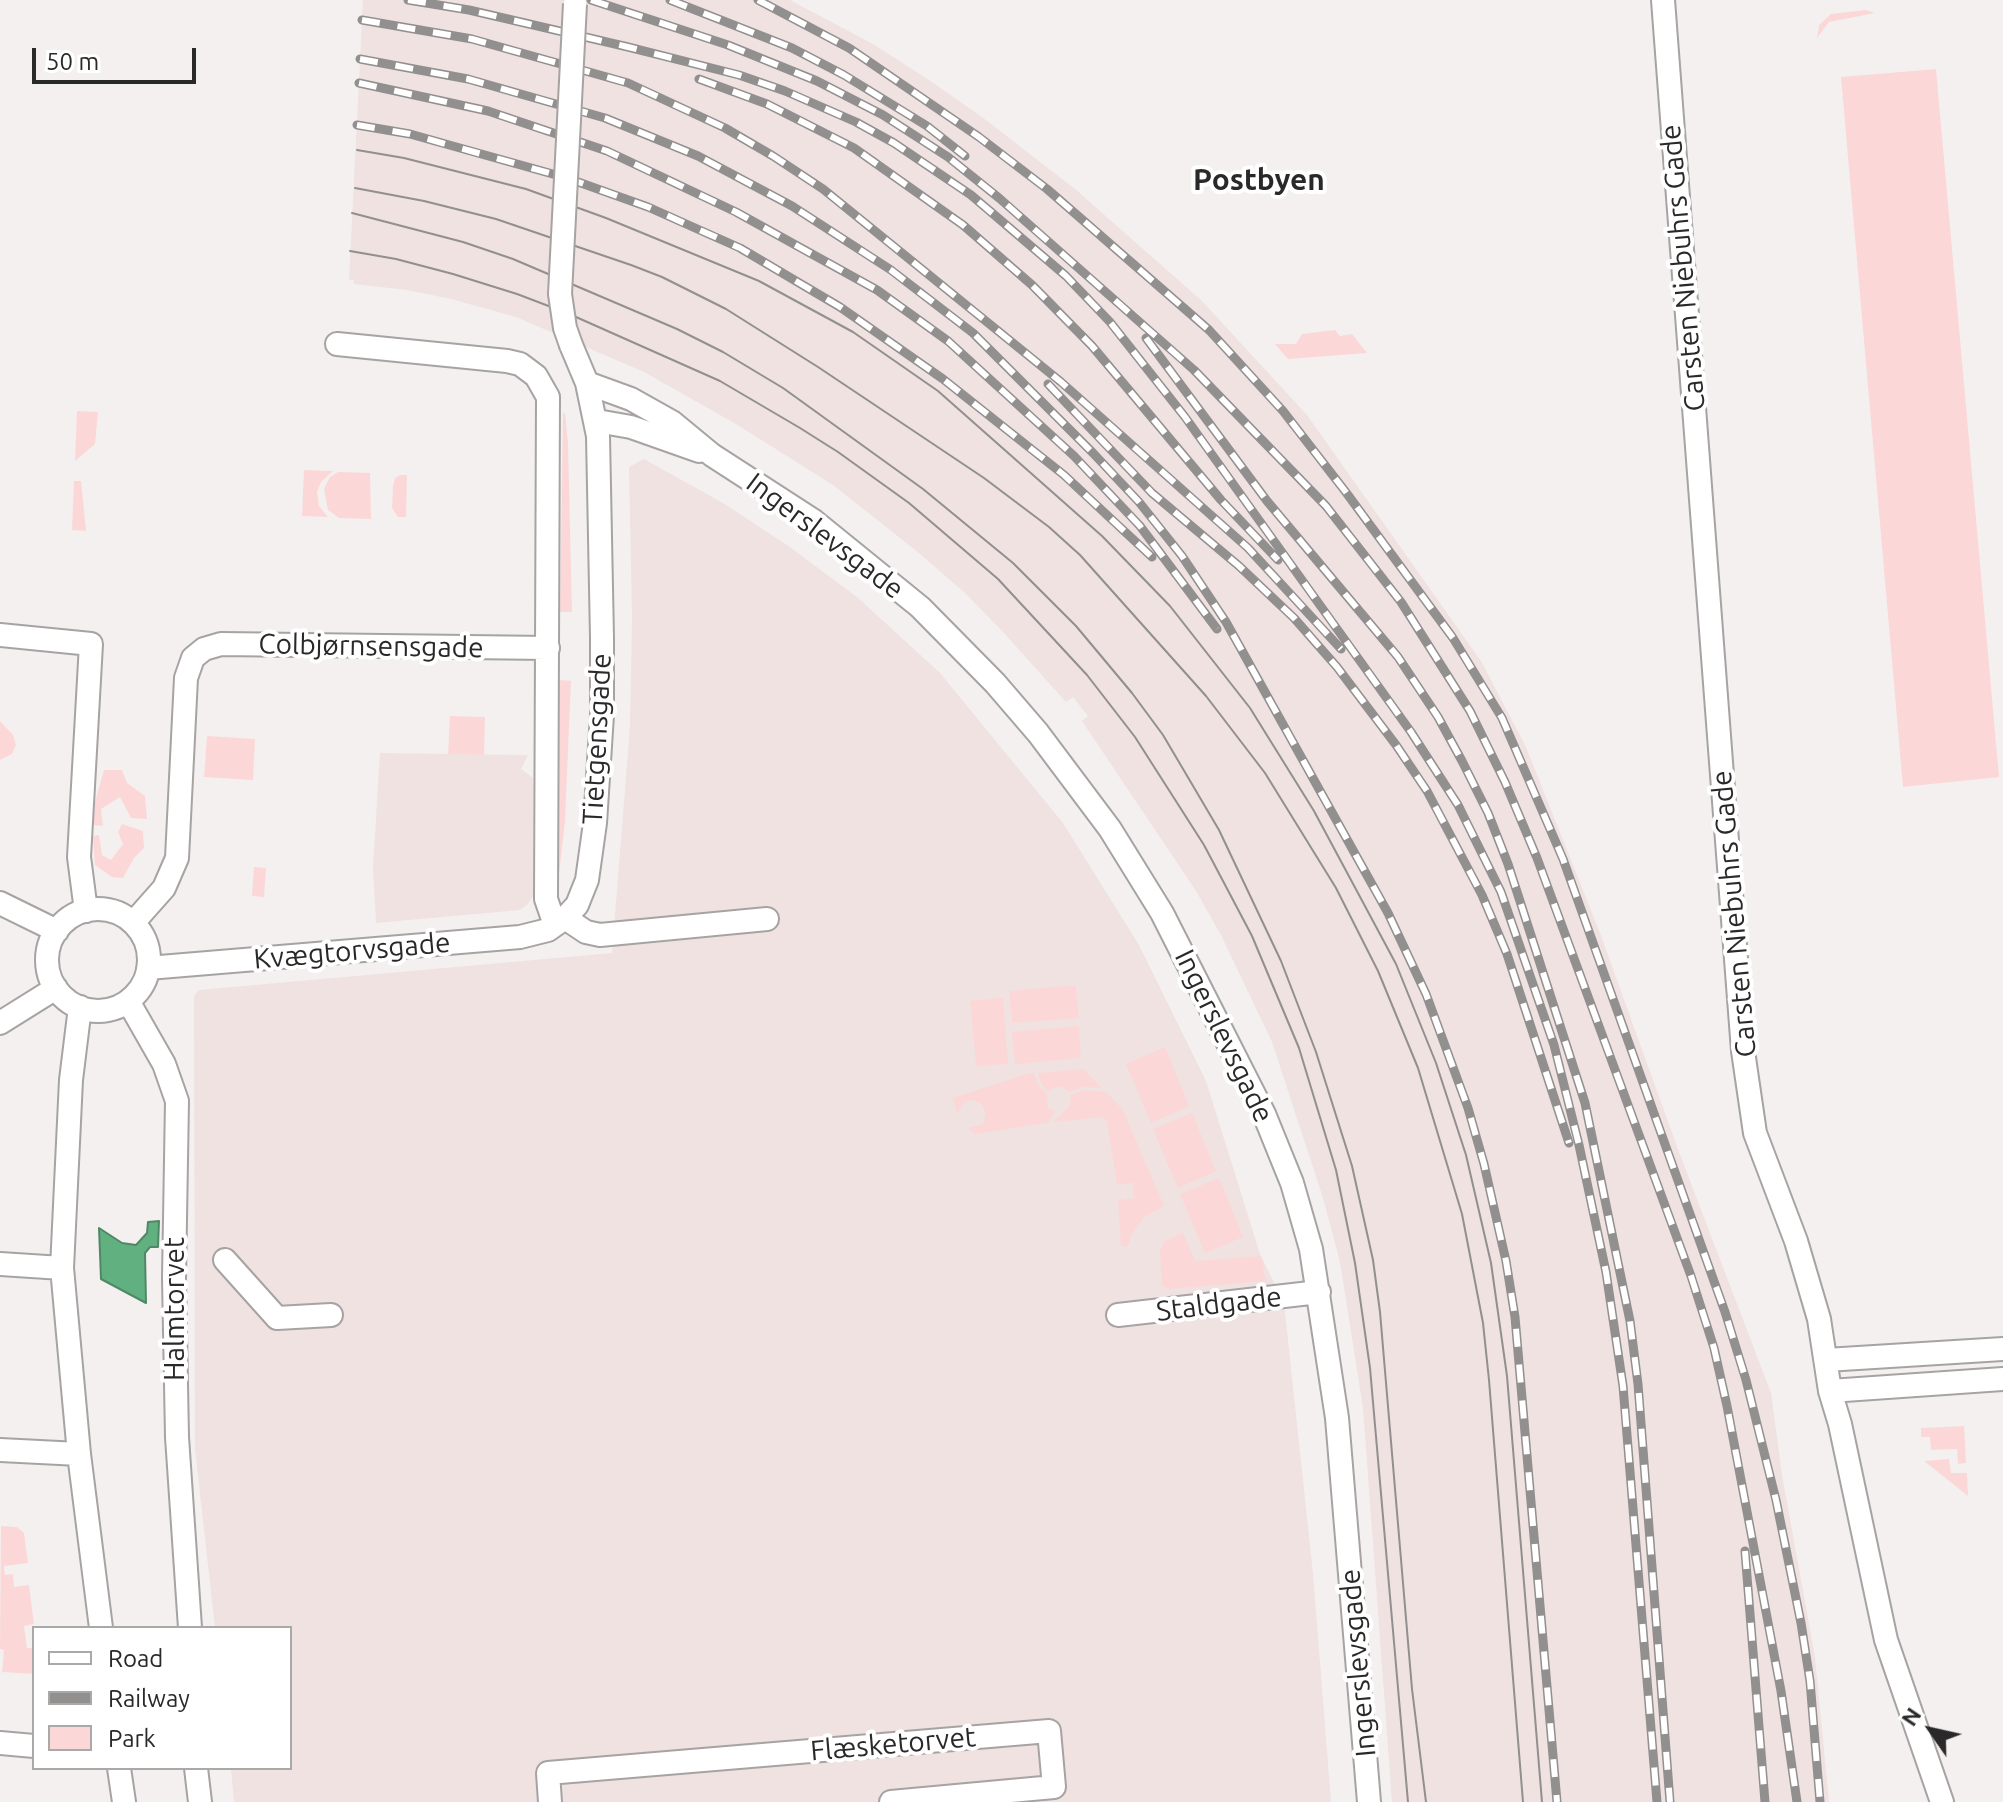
<!DOCTYPE html>
<html>
<head>
<meta charset="utf-8">
<style>
  body { margin:0 }
  #map { position:relative; width:2003px; height:1802px; overflow:hidden; background:#f4f0f0; font-family:Ubuntu,sans-serif }
  canvas { display:block }
  .legend { position:absolute; left:32px; top:1626px; width:260px; height:144px; box-sizing:border-box; background:#fff; border:2px solid #aaa9a9; margin:0; padding:10px 14px; list-style:none; font-size:24px; color:#2a2929 }
  .legend li { display:flex; align-items:center; gap:16px; height:40px }
  .legend b { width:40px; border:2px solid #aaa9a9 }
  .north { position:absolute; left:1891px; top:1690px; width:80px; height:80px; -webkit-text-stroke:6px #fff; paint-order:stroke; rotate:304deg; font-size:22px; font-weight:700; line-height:32px; text-align:center; color:#2a2929 }
  .north::after { content:''; display:block; margin:auto; width:28px; height:36px; background:#2a2929; clip-path:polygon(50% 0,100% 100%,50% 72%,0 100%) }
  .scale { position:absolute; left:32px; top:48px; width:164px; height:36px; box-sizing:border-box; border:4px solid #2a2929; border-top:0; padding-left:10px; font-size:24px; line-height:28px; white-space:nowrap; color:#2a2929; -webkit-text-stroke:6px #fff; paint-order:stroke }
</style>
</head>
<body>
<div id="map">
<canvas width="2003" height="1802"></canvas>
<ul class="legend">
<li><b style="height:10px;background:#fff"></b>Road</li>
<li><b style="height:10px;background:#928f8f"></b>Railway</li>
<li><b style="height:22px;background:#fbd8d7"></b>Park</li>
</ul>
<div class="north">N</div>
<div class="scale">50 m</div>
</div>
<script>
const ctx = document.querySelector('canvas').getContext('2d');
ctx.lineJoin = 'round';
function paint(path, color) {
  ctx.fillStyle = color;
  ctx.fill(path, 'evenodd');
}
function poly(rows) {
  const path = new Path2D();
  for (const r of rows) {
    if (r.length === 3) {
      path.moveTo(r[0] + r[2], r[1]);
      path.arc(r[0], r[1], r[2], 0, 2 * Math.PI);
      continue;
    }
    path.moveTo(r[0], r[1]);
    for (let i = 2; i < r.length; i += 2) path.lineTo(r[i], r[i + 1]);
  }
  return path;
}
function stroke(path, color, width, dash) {
  ctx.strokeStyle = color;
  ctx.lineWidth = width;
  ctx.lineCap = dash ? 'butt' : 'round';
  ctx.setLineDash(dash || []);
  ctx.stroke(path);
}
function label(font, color, halo, rows, align = 'center') {
  ctx.font = font + ' Ubuntu,sans-serif';
  ctx.lineWidth = 8;
  ctx.setLineDash([]);
  ctx.textBaseline = 'middle';
  ctx.strokeStyle = halo;
  ctx.fillStyle = color;
  for (const [text, x, y, turn = 0] of rows) {
    ctx.save();
    ctx.translate(x, y);
    ctx.rotate((+turn || 0) * Math.PI / 180);
    ctx.textAlign = isNaN(turn) ? turn : align;
    if (halo) ctx.strokeText(text, 0, 0);
    ctx.fillText(text, 0, 0);
    ctx.restore();
  }
}
const built = poly([
  [363,0,790,0,873,44,929,80,982,117,1075,189,1202,301,1307,415,1481,661,1526,747,1600,933,1679,1152,1771,1393,1782,1475,1815,1657,1829,1802,1392,1802,1363,1408,1340,1262,1323,1198,1272,1042,1221,935,1196,891,1082,721,1088,716,1073,697,1066,702,1004,633,965,593,919,553,833,485,736,424,644,372,516,317,451,299,407,290,354,284,354,280,349,280],
  [644,459,723,503,787,545,857,597,940,673,1063,823,1139,945,1206,1081,1260,1254,1284,1303,1313,1574,1331,1802,234,1802,231,1768,290,1768,290,1628,215,1628,195,1449,194,996,199,990,612,953,630,726,632,617,629,467],
  [380,753,528,755,521,769,533,778,533,896,527,905,520,910,376,923,373,867]
]);
const green = poly([
  [1866,10,1875,13,1829,22,1817,38,1819,25,1831,14],
  [1936,69,1999,777,1903,787,1841,77],
  [1335,330,1340,336,1352,334,1367,353,1288,359,1275,344,1296,344,1302,334],
  [77,411,98,412,95,444,75,461],
  [563,413,565,413,568,444,572,612,560,612],
  [304,470,333,471,321,482,317,492,319,506,328,517,302,516],
  [338,472,370,473,371,519,339,518,328,510,324,489,330,477],
  [400,475,407,475,406,517,398,517,392,508,393,486,395,478],
  [74,481,81,481,86,531,72,530],
  [561,680,571,681,565,822,558,883,555,882,559,682],
  [450,716,485,717,484,755,448,754],
  [0,721,13,735,16,745,12,754,0,760],
  [207,736,255,739,253,780,204,777],
  [104,770,122,770,127,783,145,796,147,819,131,818,120,797,101,809,103,826,93,825,93,809],
  [122,824,143,831,144,848,134,858,123,878,112,877,95,865,93,836,99,835,102,855,111,860,123,844,118,832],
  [254,867,266,868,264,897,252,896],
  [1076,985,1079,1018,1012,1023,1009,991],
  [1003,998,1008,1064,976,1066,970,1001],
  [1079,1026,1081,1058,1015,1064,1012,1032],
  [1165,1047,1189,1106,1151,1123,1126,1064],
  [1083,1069,1102,1088,1082,1087,1069,1092,1061,1087,1055,1087,1048,1092,1041,1083,1038,1073],
  [1029,1073,1034,1073,1038,1084,1047,1095,1048,1108,1055,1112,1047,1123,975,1134,968,1128,983,1124,986,1113,982,1104,971,1100,966,1101,957,1113,953,1098],
  [1083,1090,1106,1092,1123,1110,1164,1206,1144,1217,1133,1231,1128,1246,1121,1246,1118,1200,1134,1198,1133,1183,1117,1184,1107,1123,1104,1117,1053,1122,1069,1107,1071,1095],
  [1192,1113,1216,1171,1178,1188,1153,1129],
  [1219,1178,1243,1237,1205,1253,1180,1194],
  [1183,1233,1195,1261,1261,1256,1266,1281,1169,1289,1162,1286,1160,1250,1165,1241],
  [1964,1426,1966,1463,1958,1464,1957,1449,1931,1450,1930,1437,1921,1437,1921,1428],
  [1949,1459,1951,1473,1967,1473,1968,1496,1924,1461],
  [1,1526,17,1527,24,1533,28,1563,4,1566,5,1575,13,1574,14,1587,29,1585,34,1624,24,1626,27,1648,34,1648,34,1674,2,1672,4,1650,0,1649]
]);
const water = poly([
  [159,1221,158,1247,150,1247,145,1253,146,1303,101,1279,99,1228,122,1243,136,1245,147,1233,148,1222,159,1221]
]);
const minor = poly([
  [1663,0,1743,1051,1755,1133,1796,1241,1819,1319,1830,1391,1840,1424,1886,1640,1942,1802],
  [337,344,507,361,520,364,536,376,548,397,546,899,555,925],
  [587,383,631,399,672,422,712,455,814,521,920,607,995,683,1038,733,1110,829,1162,913,1264,1114,1292,1183,1311,1249,1337,1418,1369,1802],
  [597,421,631,427,699,451],
  [0,635,91,644,79,857,86,911],
  [0,903,57,931],
  [98,960,51],
  [565,918,586,932,600,935,767,919],
  [133,923,164,888,177,858,186,678,193,658,204,649,221,644,548,648],
  [148,968,520,937,548,930,565,918,577,905,587,880,595,823,602,715,602,638,598,436,587,383,571,345],
  [128,1001,164,1064,177,1101,174,1278,177,1437,190,1628],
  [80,1007,71,1080,62,1268,79,1454,101,1628],
  [0,1023,56,988],
  [225,1260,277,1318,331,1315],
  [0,1264,62,1268],
  [1118,1315,1319,1292],
  [1826,1360,2003,1349],
  [1830,1391,2003,1379],
  [0,1450,79,1454],
  [0,1743,34,1746],
  [119,1768,124,1802],
  [196,1768,200,1802],
  [550,1802,548,1773,1049,1731,1054,1787,891,1802]
]);
const tram = poly([
  [357,150,404,158,526,189,606,218,759,281,853,332,938,391,1102,536,1170,606,1250,708,1314,811,1396,964,1436,1063,1466,1155,1491,1263,1507,1376,1542,1802],
  [355,188,424,201,496,219,631,265,662,277,726,309,818,367,984,478,1049,527,1080,555,1206,696,1265,773,1336,888,1378,971,1418,1068,1462,1214,1483,1323,1489,1380,1523,1802],
  [352,213,463,242,513,259,677,329,723,352,783,388,923,489,1013,563,1076,626,1132,693,1163,735,1219,830,1281,961,1316,1052,1352,1166,1373,1260,1380,1312,1412,1689,1426,1802],
  [350,251,396,259,453,274,517,294,567,313,720,381,800,428,838,452,909,503,998,579,1087,675,1135,737,1204,845,1252,936,1299,1048,1336,1170,1355,1263,1370,1368,1408,1802]
]);
const rail = poly([
  [408,0,469,10,628,47,739,75,785,91,856,122,894,143,971,195,1066,276,1110,322,1185,417,1411,732,1458,805,1501,892,1554,1045,1579,1145,1606,1272,1623,1386,1657,1802],
  [591,0,728,45,817,81,883,115,948,157,999,198,1194,370,1326,506,1401,602,1470,711,1505,782,1537,858,1691,1276,1714,1348,1727,1406,1781,1691,1797,1802],
  [670,0,792,48,844,75,927,126,965,156],
  [758,0,849,48,979,137,1047,189,1209,330,1283,411,1345,491,1453,638,1502,718,1563,859,1725,1312,1746,1380,1776,1500,1801,1623,1810,1681,1820,1802],
  [362,20,472,39,628,83,725,128,773,156,823,189,1061,382,1248,548,1341,649],
  [360,59,468,79,605,118,698,156,792,206,891,270,973,333,1093,453,1139,502,1182,556,1226,622,1388,913,1426,994,1468,1108,1484,1164,1506,1261,1515,1317,1557,1802],
  [699,79,767,104,854,148,963,225,1032,285,1092,346,1221,500,1278,560],
  [359,83,488,111,607,151,736,212,877,290,948,341,1074,456,1140,526,1217,629],
  [357,125,410,134,567,178,648,207,740,248,840,307,943,379,1064,475,1152,557],
  [1146,338,1267,501,1398,657,1438,717,1462,761,1488,813,1508,864,1585,1103,1630,1321,1638,1384,1670,1802],
  [1048,384,1152,493,1239,566,1294,618,1337,667,1396,745,1427,791,1482,895,1507,954,1569,1143],
  [1745,1551,1765,1802]
]);
const minorBridge = poly([
  [571,345,565,328,560,294,575,4]
]);
const streetNames = [
  ["Carsten Niebuhrs Gade",1683,268,-95],
  ["Ingerslevsgade",825,536,37],
  ["Colbjørnsensgade",371,646,1],
  ["Tietgensgade",597,739,-87],
  ["Carsten Niebuhrs Gade",1734,914,-95],
  ["Kvægtorvsgade",352,951,-5],
  ["Ingerslevsgade",1224,1036,64],
  ["Staldgade",1219,1304,-7],
  ["Halmtorvet",175,1309,-90],
  ["Ingerslevsgade",1358,1663,-95],
  ["Flæsketorvet",893,1744,-5]
];
const neighbourhoodNames = [
  ["Postbyen",1259,180]
];
paint(built, '#efe2e1');
paint(green, '#fbd8d7');
paint(water, '#61b080');
stroke(water, '#508866', 2);
stroke(minor, '#a7a3a3', 26);
stroke(minor, '#fff', 22);
stroke(tram, '#928f8f', 2);
stroke(rail, '#928f8f', 9);
stroke(rail, '#fff', 6, [18]);
stroke(minorBridge, '#a7a3a3', 26, []);
stroke(minorBridge, '#fff', 22);
label('28px', '#2a2929', '#fff', streetNames);
label('bold 30px', '#2a2929', '#fff', neighbourhoodNames);
</script>
</body>
</html>
